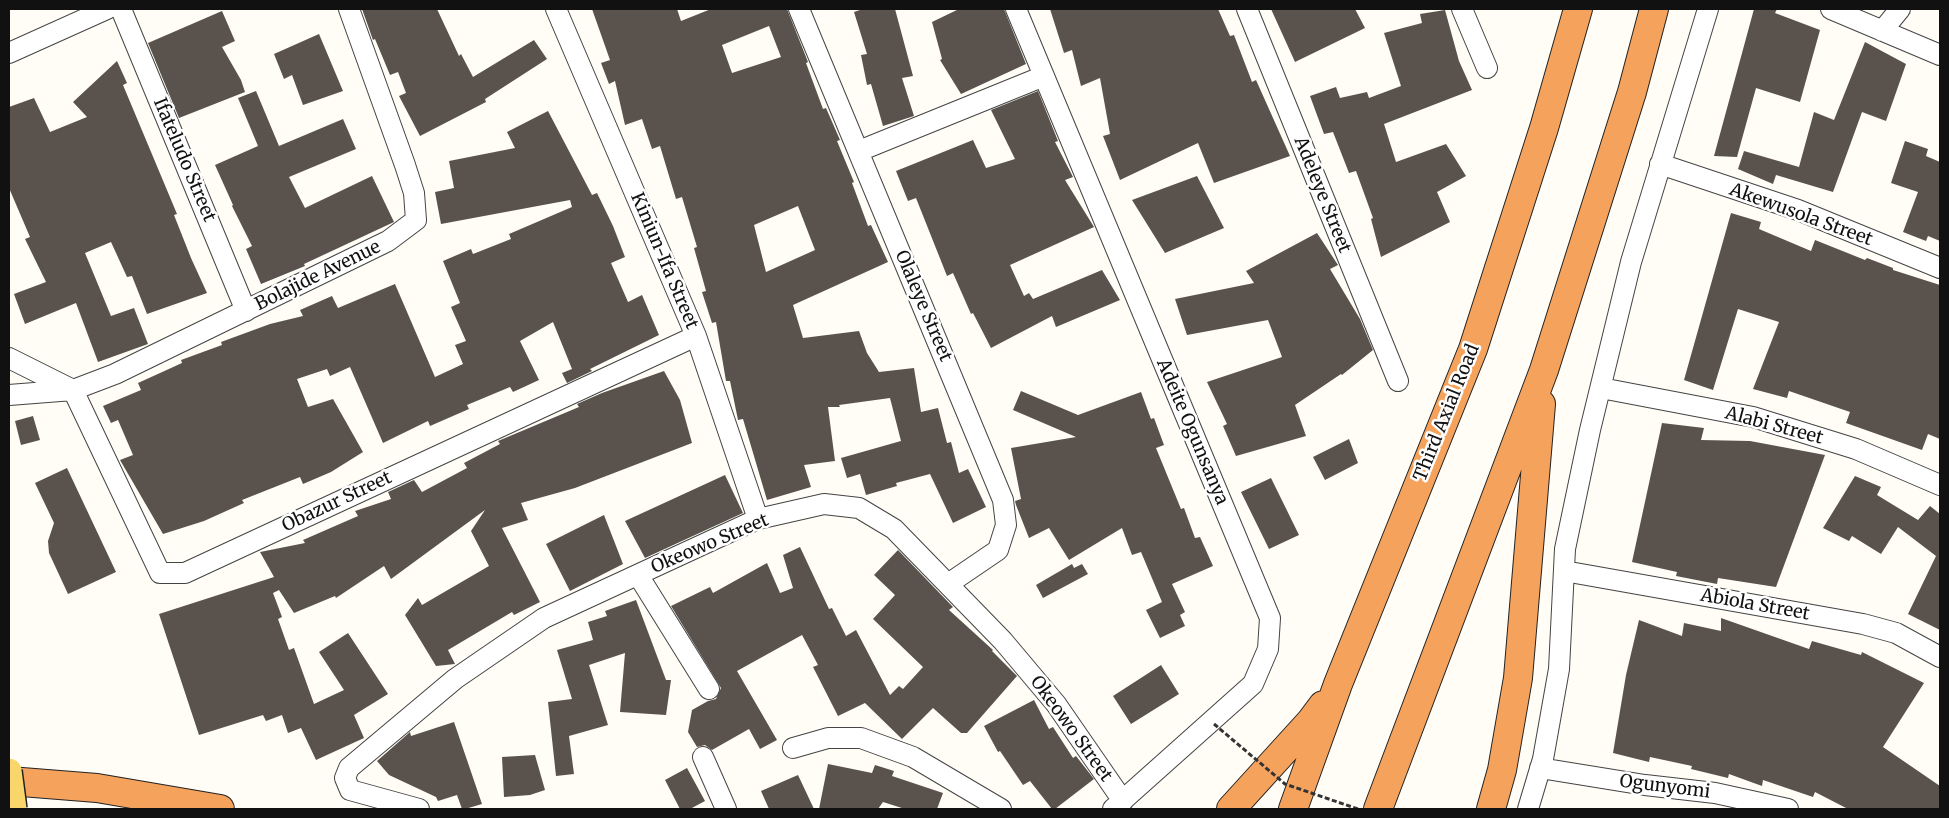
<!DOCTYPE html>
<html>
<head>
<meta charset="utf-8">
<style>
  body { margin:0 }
  #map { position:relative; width:1949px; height:818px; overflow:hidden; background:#fffdf5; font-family:Merriweather,serif }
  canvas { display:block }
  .frame { position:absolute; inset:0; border:10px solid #111; pointer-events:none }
</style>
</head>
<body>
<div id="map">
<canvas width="1949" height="818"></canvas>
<div class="frame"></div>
</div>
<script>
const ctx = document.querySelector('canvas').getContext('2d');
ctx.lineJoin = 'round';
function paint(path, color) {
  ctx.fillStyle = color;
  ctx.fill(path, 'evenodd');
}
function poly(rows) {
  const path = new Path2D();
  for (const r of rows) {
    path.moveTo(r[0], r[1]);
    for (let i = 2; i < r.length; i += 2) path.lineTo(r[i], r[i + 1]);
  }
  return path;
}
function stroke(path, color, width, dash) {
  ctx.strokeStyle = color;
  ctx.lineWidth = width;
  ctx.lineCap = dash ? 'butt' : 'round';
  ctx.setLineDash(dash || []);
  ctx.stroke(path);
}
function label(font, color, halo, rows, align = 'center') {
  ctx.font = font + ' Merriweather,serif';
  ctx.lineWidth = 5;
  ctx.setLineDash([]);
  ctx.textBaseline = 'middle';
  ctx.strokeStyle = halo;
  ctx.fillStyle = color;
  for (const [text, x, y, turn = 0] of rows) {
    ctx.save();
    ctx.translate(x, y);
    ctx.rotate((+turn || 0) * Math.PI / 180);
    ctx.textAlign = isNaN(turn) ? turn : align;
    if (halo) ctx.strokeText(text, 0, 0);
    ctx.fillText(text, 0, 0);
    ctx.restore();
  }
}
const building = poly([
  [362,9,437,9,459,56,461,54,473,77,534,40,547,59,485,99,486,102,420,136,399,96,406,93,398,72,390,75,375,39,373,40],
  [592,9,677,9,681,21,711,9,787,9,808,62,806,63,823,109,826,108,840,140,837,141,854,182,852,183,868,226,871,225,888,262,793,305,803,338,859,331,867,353,879,372,914,368,921,412,938,408,947,443,951,442,959,473,968,469,986,507,953,523,930,474,896,483,897,486,866,495,860,474,847,478,841,458,901,441,890,398,839,405,840,407,828,407,835,461,804,465,811,487,767,500,743,419,738,420,730,381,726,381,716,322,712,323,702,292,706,291,694,248,697,247,682,197,676,199,660,146,652,149,642,119,625,125,615,81,609,84,601,63,610,60],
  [769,26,781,57,732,73,722,45],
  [798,206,815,250,766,272,754,225],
  [863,9,895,9,913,76,902,78,914,116,883,126,871,84,867,85,861,55,867,54,854,12],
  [959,9,1004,9,1026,64,961,94,940,60,942,59,932,22],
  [1050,9,1218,9,1230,36,1234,35,1252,82,1256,80,1290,156,1214,183,1198,143,1120,180,1103,136,1110,134,1100,78,1081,86,1072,50,1064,53],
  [1271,9,1355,9,1365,28,1295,62],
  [1754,9,1777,9,1775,13,1820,30,1800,102,1756,88,1737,157,1714,156],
  [1445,10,1459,61,1472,90,1384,124,1396,162,1446,144,1466,176,1437,192,1450,222,1381,257,1371,219,1373,218,1356,171,1349,173,1333,132,1324,134,1310,96,1336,87,1340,98,1367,92,1369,98,1401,86,1384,33,1422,23,1420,14],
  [222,11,235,41,222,47,241,80,245,92,179,118,148,43],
  [319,34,343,91,303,105,292,75,284,79,274,54],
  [1865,42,1906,64,1886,121,1862,112,1833,192,1776,175,1773,184,1738,169,1744,151,1799,167,1814,112,1834,120],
  [117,61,127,83,123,85,177,214,174,215,191,258,207,293,147,314,132,276,127,277,111,242,85,253,111,316,134,308,148,344,98,362,76,303,25,324,14,294,46,282,25,239,30,237,9,188,9,107,34,98,50,132,87,117,73,102],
  [256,91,279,146,343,119,356,149,289,177,305,208,372,176,394,222,304,264,305,266,261,284,246,249,252,246,232,206,233,205,215,165,258,146,238,98],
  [1038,91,1058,141,1055,142,1073,177,1065,180,1094,227,1010,265,1024,296,1029,293,1033,299,1102,270,1120,300,1056,327,1052,316,991,348,973,313,971,314,953,273,947,276,916,198,908,201,896,171,973,140,986,168,1015,159,991,110],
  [548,111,592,195,597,193,613,226,625,257,611,263,628,302,642,295,659,335,590,369,592,371,567,383,562,373,572,369,553,322,520,341,539,380,513,392,510,387,467,405,469,409,430,426,428,421,383,443,350,367,330,376,327,369,297,379,308,407,333,399,363,452,331,472,303,484,300,477,242,500,244,503,204,521,163,534,120,460,133,455,118,420,111,423,103,406,141,390,138,383,182,363,181,360,222,345,221,342,270,324,303,316,300,310,332,296,338,308,395,284,435,377,463,364,455,345,466,341,451,307,460,303,443,261,471,249,473,254,511,239,509,234,572,207,570,200,441,224,435,192,454,188,449,161,515,148,507,132],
  [1905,141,1928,149,1926,156,1940,162,1940,241,1928,236,1926,241,1903,232,1918,192,1891,183],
  [1197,176,1224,228,1165,253,1132,200],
  [1731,213,1761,222,1759,229,1811,251,1815,240,1865,260,1867,258,1893,268,1893,270,1940,285,1940,439,1928,434,1922,450,1846,423,1850,412,1789,391,1787,398,1753,389,1779,322,1738,309,1713,390,1684,380],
  [1317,233,1338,265,1330,269,1360,319,1373,350,1342,375,1341,374,1295,405,1306,436,1236,456,1223,426,1227,424,1207,382,1282,357,1268,320,1187,335,1175,299,1254,283,1246,271],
  [664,371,680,400,692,443,575,488,521,503,528,520,502,528,540,602,514,615,512,612,448,650,455,664,436,666,405,615,418,598,422,605,489,566,471,531,485,510,391,579,384,566,336,598,335,596,294,613,279,590,273,593,282,617,278,619,289,650,294,648,314,704,344,690,319,652,348,633,388,694,354,715,364,738,316,760,301,728,288,733,282,715,266,721,263,715,199,735,159,614,274,577,260,552,305,543,303,540,358,516,355,511,391,499,388,492,414,480,422,492,467,468,464,463,500,444,498,441,579,407,577,404,602,393],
  [1021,391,1078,415,1141,392,1151,419,1154,418,1164,445,1156,448,1181,509,1184,508,1195,538,1200,537,1213,566,1172,584,1185,612,1180,615,1185,626,1160,638,1146,610,1162,602,1141,552,1132,555,1122,528,1069,560,1049,528,1029,538,1016,505,1015,501,1021,499,1011,448,1076,437,1013,410],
  [33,416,40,440,21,445,15,421],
  [1662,423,1704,428,1701,440,1750,441,1825,455,1776,587,1718,578,1717,584,1676,576,1677,572,1632,562],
  [1349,439,1358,463,1325,480,1313,457],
  [67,468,116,572,68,594,49,553,48,541,54,523,35,483],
  [725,475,743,513,645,558,625,521],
  [1855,476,1881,487,1877,495,1918,520,1930,506,1940,514,1940,630,1908,614,1936,556,1898,527,1881,554,1852,536,1849,541,1823,528],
  [1271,478,1299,535,1269,549,1241,492],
  [604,515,623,564,570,591,546,544],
  [800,547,829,609,832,608,846,636,856,630,890,695,899,686,903,689,923,667,873,619,895,595,874,575,898,550,953,607,949,610,993,650,992,651,1017,676,967,733,961,733,933,708,902,739,865,703,838,716,813,667,818,665,802,635,737,671,777,740,760,749,749,729,712,750,705,745,697,747,688,732,692,710,708,701,716,699,721,688,671,606,710,587,713,593,767,563,780,593,793,588,783,555],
  [1072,564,1074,568,1082,564,1088,574,1043,598,1036,585],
  [636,600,666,680,671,680,666,715,620,712,625,653,589,665,608,725,569,736,574,774,556,776,548,702,572,699,557,650,593,640,588,622,607,616,605,611],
  [1721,618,1809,649,1812,641,1861,655,1862,652,1924,683,1883,747,1940,786,1940,809,1848,809,1815,792,1813,797,1763,780,1762,786,1729,774,1728,778,1691,769,1692,766,1650,757,1649,762,1613,753,1626,675,1639,620,1682,636,1684,623,1721,631],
  [1161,665,1179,694,1131,724,1113,696],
  [1034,700,1049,729,1053,727,1073,758,1076,756,1094,779,1055,809,1052,809,1030,781,1023,785,1000,751,998,752,984,726],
  [454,722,482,804,465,809,462,809,457,795,438,801,436,797,389,775,377,761,410,732,411,736],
  [535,755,545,790,530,795,504,797,502,757],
  [828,764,872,773,875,765,894,771,892,776,943,793,937,809,905,809,883,802,878,809,819,809],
  [687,768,705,801,690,809,680,809,665,780],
  [798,775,814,809,769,809,761,791]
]);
const minor = poly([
  [121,9,246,311],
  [556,9,696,336,758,519],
  [799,9,1003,500,1006,525,998,550,948,584],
  [1016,9,1270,618,1268,649,1253,684,1113,809],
  [1247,9,1398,381],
  [1462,9,1487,68],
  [1831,9,1940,55],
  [1882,31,1900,9],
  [9,53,107,9],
  [859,151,1044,76],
  [1660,164,1798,210,1940,268],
  [9,358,73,390,160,573,185,573,696,336],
  [1601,388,1753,417,1856,449,1940,485],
  [9,395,73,390,115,374,388,241,416,220,414,193,405,165,349,9],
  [1564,571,1863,624,1896,633,1940,657],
  [638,575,709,689],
  [793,748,828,738,861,738,913,757,1001,809],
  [703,757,726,809],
  [1540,768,1645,785,1715,793,1788,809],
  [419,809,350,790,345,778,349,768,455,679,544,618,758,519,824,504,859,508,894,529,1003,641,1056,704,1123,801],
  [1528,809,1543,759,1559,669,1565,549,1590,430,1631,262,1708,9]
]);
const highway = poly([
  [9,781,97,788,220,809],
  [1231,809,1311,721,1323,705],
  [1293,809,1338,684,1473,349,1544,128,1578,9],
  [1378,809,1544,370,1632,92,1654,9],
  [1491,809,1502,770,1518,678,1541,404]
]);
const pathBridge = poly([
  [1214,724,1285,784,1358,809]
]);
const majorBridge = poly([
  [9,771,14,809]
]);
const streetNames = [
  ["Ifateludo Street",184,160,67],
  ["Adeleye Street",1322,195,68],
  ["Akewusola Street",1801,215,20],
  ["Kiniun-Ifa Street",664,261,67],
  ["Bolajide Avenue",318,276,-26],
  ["Olaleye Street",923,306,67],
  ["Third Axial Road",1447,413,-68],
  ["Alabi Street",1774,426,15],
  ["Adeite Ogunsanya",1192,432,67],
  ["Obazur Street",337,502,-25],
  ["Okeowo Street",710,544,-23],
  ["Abiola Street",1755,605,10],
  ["Okeowo Street",1071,729,54],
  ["Ogunyomi",1665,787,7]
];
paint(building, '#5a524d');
stroke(minor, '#444', 22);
stroke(highway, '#222', 30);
stroke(minor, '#fff', 20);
stroke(highway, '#f5a25d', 28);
stroke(majorBridge, '#222', 28, []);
stroke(pathBridge, '#333', 3, [5, 2.5]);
stroke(majorBridge, '#f9d66b', 25);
label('18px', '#111', '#fff', streetNames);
</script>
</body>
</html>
